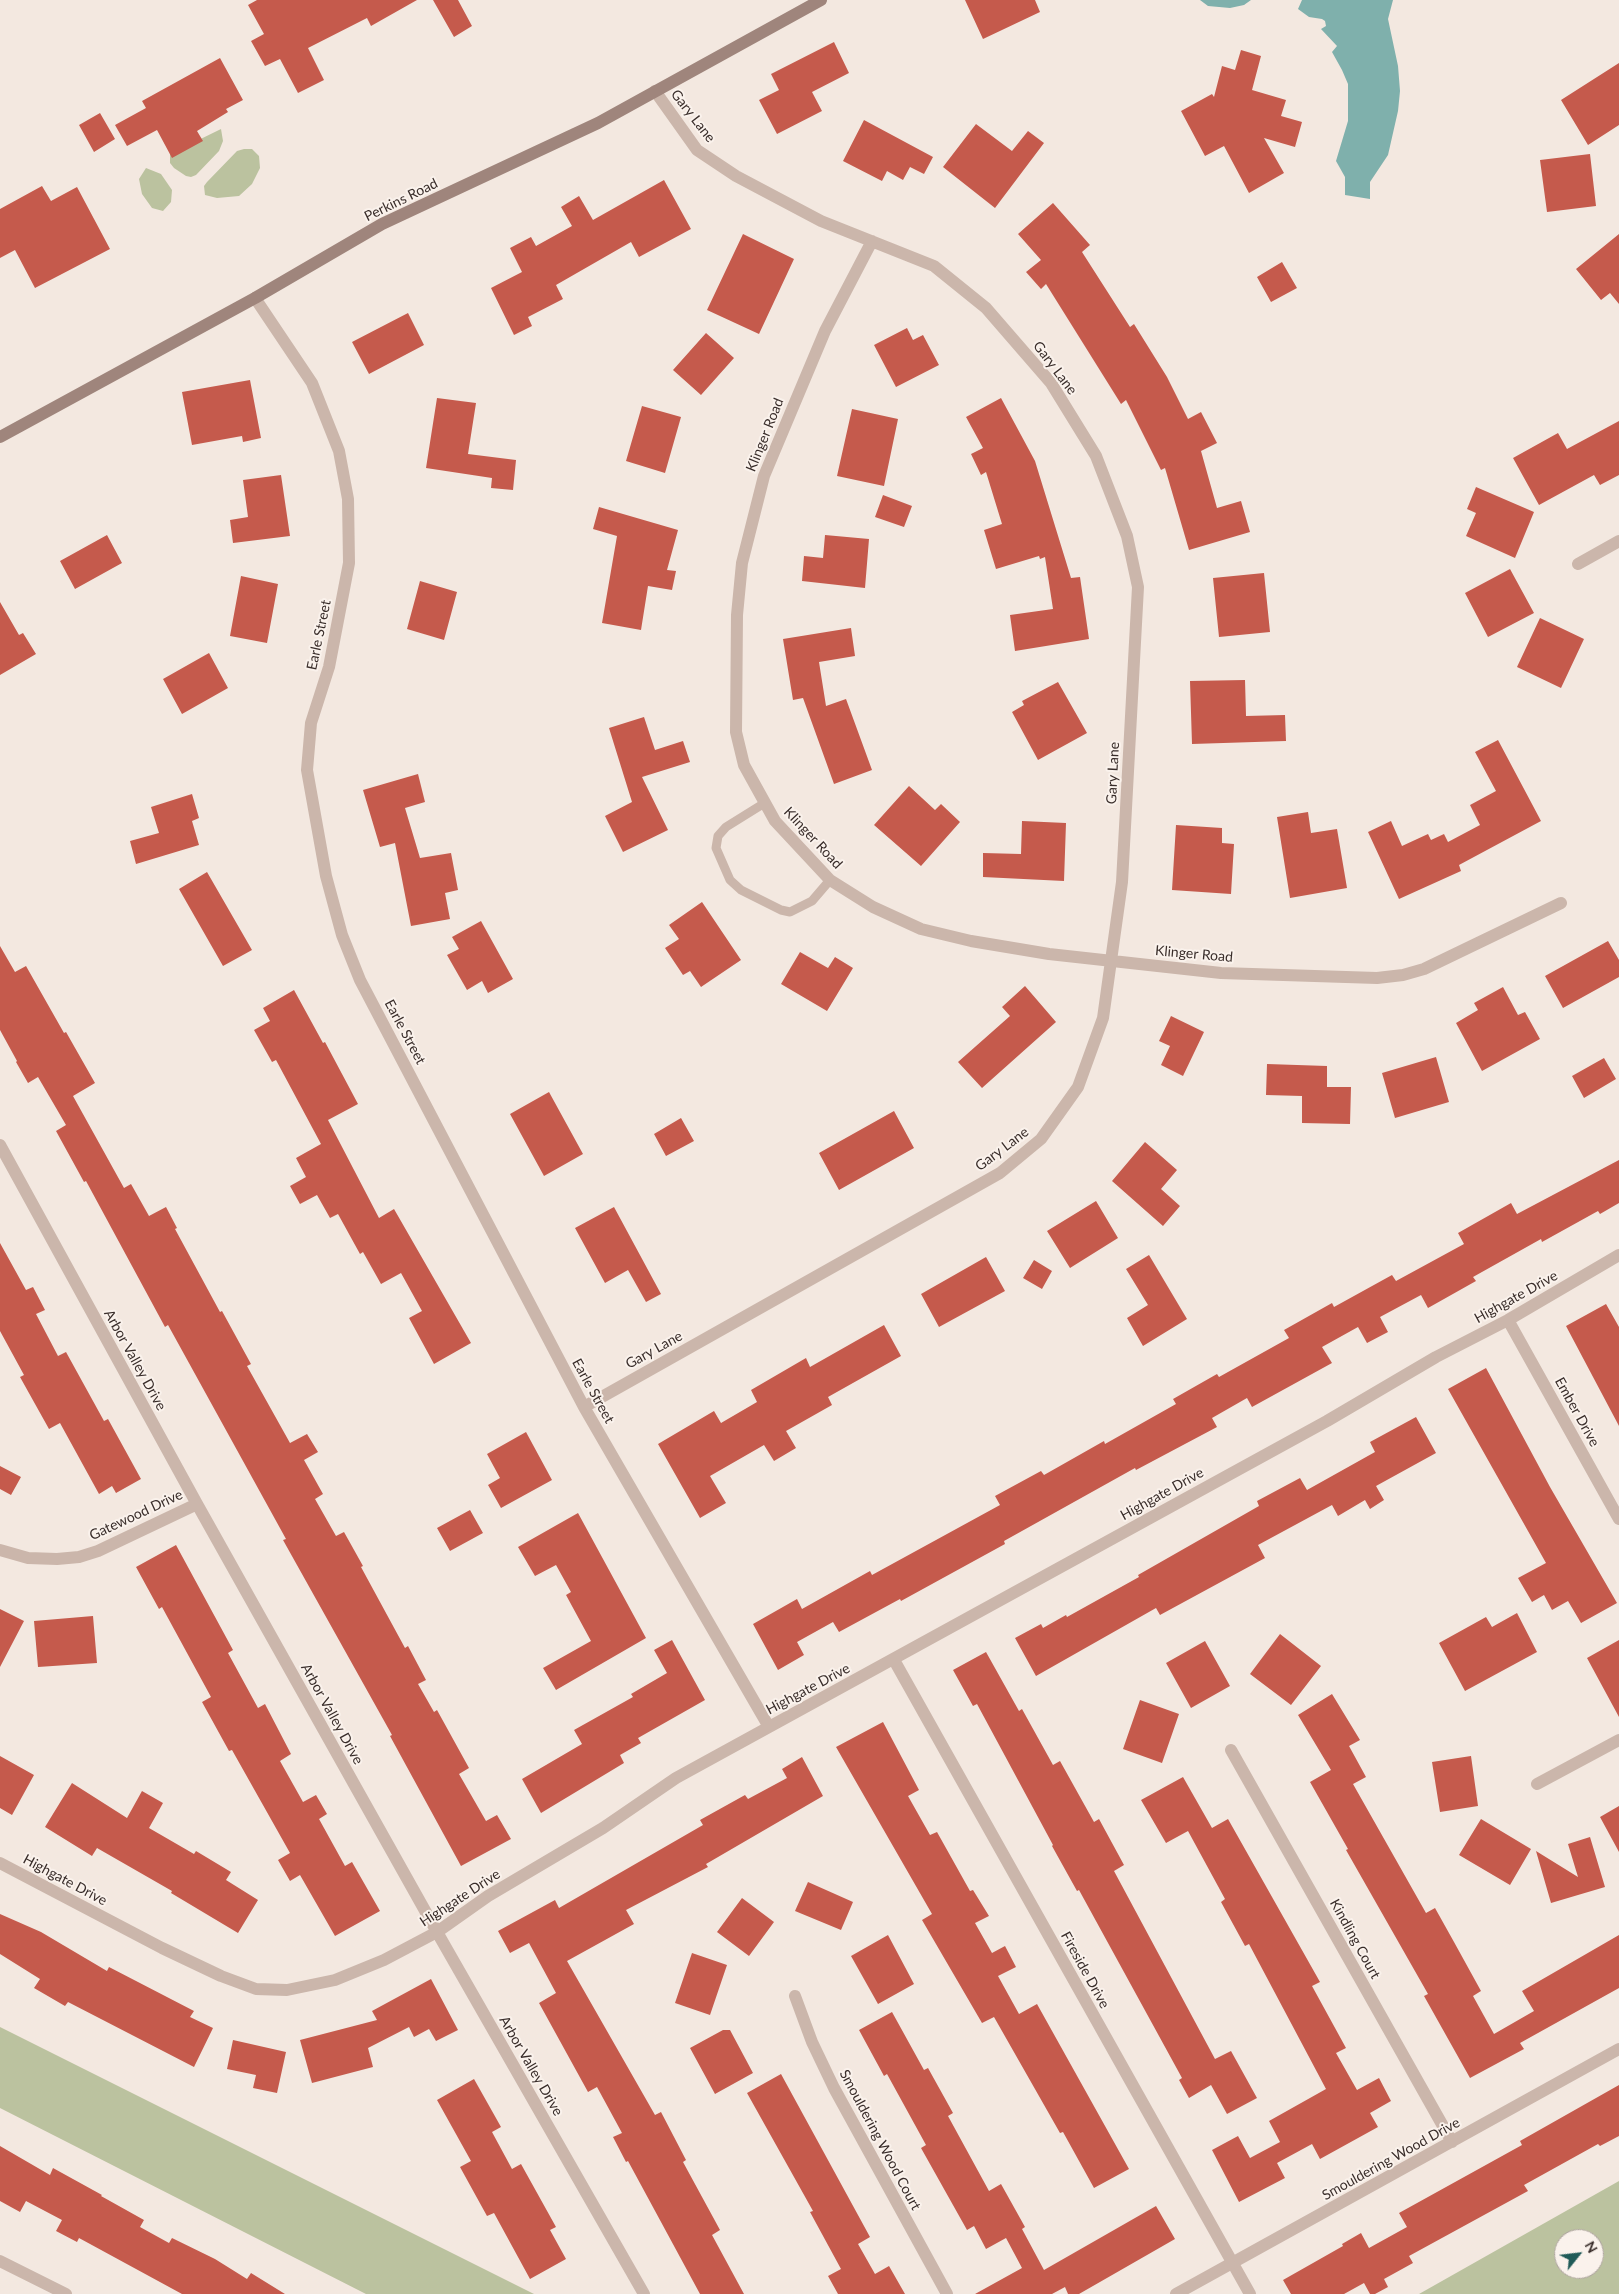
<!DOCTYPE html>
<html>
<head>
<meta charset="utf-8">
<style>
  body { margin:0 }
  #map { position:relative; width:1619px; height:2294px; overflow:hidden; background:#f3e8e0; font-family:Lato,sans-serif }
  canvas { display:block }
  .north { position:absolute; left:1554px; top:2229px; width:50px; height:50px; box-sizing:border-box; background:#faf2ec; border:1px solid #ada39e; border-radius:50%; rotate:61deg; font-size:14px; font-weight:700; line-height:20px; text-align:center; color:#392d2a }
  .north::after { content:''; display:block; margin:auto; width:18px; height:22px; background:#205b58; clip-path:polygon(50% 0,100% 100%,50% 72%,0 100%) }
</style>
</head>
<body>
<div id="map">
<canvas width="1619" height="2294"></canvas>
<div class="north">N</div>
</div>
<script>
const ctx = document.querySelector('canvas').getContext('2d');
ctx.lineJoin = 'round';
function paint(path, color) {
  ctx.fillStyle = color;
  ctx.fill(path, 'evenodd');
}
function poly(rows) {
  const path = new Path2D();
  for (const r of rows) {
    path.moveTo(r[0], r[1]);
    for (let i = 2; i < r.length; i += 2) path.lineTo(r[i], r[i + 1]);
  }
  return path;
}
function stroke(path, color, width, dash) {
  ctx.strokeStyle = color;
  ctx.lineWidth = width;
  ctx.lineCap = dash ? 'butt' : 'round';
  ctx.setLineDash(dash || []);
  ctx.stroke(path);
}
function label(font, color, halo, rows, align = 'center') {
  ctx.font = font + ' Lato,sans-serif';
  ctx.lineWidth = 4;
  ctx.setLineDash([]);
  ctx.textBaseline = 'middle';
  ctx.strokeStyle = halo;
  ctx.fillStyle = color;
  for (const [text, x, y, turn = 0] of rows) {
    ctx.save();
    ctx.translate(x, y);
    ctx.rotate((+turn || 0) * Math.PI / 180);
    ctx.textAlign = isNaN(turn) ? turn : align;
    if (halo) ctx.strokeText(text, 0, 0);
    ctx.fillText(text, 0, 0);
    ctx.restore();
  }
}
const green = poly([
  [221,129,223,141,219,151,196,175,191,177,186,176,174,168,170,163,170,154],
  [244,149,252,149,259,156,260,168,252,184,239,196,217,198,205,195,204,186,207,182,237,151],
  [146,168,161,174,172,190,171,202,163,211,152,208,142,194,139,179],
  [0,2027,534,2294,366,2294,0,2108],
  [1619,2181,1619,2294,1419,2294],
  [1564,2239,1594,2239,1594,2269,1564,2269]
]);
const water = poly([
  [1200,0,1251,0,1244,5,1230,8,1208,6],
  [1302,0,1393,0,1388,19,1398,66,1400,91,1398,111,1388,155,1370,182,1370,199,1345,195,1345,177,1336,161,1348,121,1348,84,1342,70,1332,52,1337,46,1321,29,1326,26,1325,21,1322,19,1309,17,1298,9]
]);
const building = poly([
  [257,0,417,0,371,26,367,18,308,48,324,80,298,93,280,59,265,66,251,41,264,34,248,5],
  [433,0,458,0,472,26,454,37],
  [965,0,1035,0,1040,12,983,39],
  [834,42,849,73,812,92,822,111,777,134,759,100,779,90,771,74],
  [1241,50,1261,56,1252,90,1286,100,1281,116,1302,122,1295,147,1264,138,1284,173,1249,193,1224,146,1205,156,1181,111,1212,94,1214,97,1222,66,1235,70],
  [220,58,243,100,226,109,228,112,197,131,203,141,172,158,157,130,127,146,115,125,146,108,142,101],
  [1619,63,1619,125,1588,145,1561,100],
  [100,113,115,139,94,152,79,125],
  [864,120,933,157,924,174,910,167,903,180,887,171,882,181,843,161],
  [976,124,1012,151,1028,131,1044,143,995,208,943,167],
  [1590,154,1596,206,1547,212,1540,160],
  [664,180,691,229,639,257,631,242,556,285,563,299,528,317,532,326,514,335,491,288,522,272,510,248,531,237,536,246,572,226,561,207,579,196,593,220],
  [42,186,51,201,77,187,110,249,35,288,15,250,0,258,0,209],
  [1053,203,1090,245,1082,252,1130,327,1134,324,1167,377,1188,419,1201,412,1217,443,1201,451,1217,508,1241,501,1250,532,1189,550,1165,468,1161,470,1126,400,1121,404,1046,284,1041,289,1026,272,1041,260,1018,234],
  [743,234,794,259,759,334,707,310],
  [1619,234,1619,304,1610,293,1601,300,1576,269],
  [1282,262,1297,288,1271,302,1257,277],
  [408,313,424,345,369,374,352,342],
  [907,328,913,340,923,335,939,365,896,387,874,345],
  [706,333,734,358,701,395,673,370],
  [250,380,261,438,243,442,242,436,192,445,182,392],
  [437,398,476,403,468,454,516,460,513,490,491,488,492,478,426,468],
  [1001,398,1035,461,1071,578,1080,577,1089,639,1015,651,1010,615,1053,609,1045,557,1040,559,1039,556,996,569,984,530,1002,524,986,472,981,475,971,454,983,448,966,417],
  [642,406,681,417,665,473,626,461],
  [852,409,898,419,884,486,837,476],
  [1619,421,1619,475,1600,485,1594,475,1539,505,1513,458,1558,433,1567,449],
  [281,475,290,536,233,543,230,520,248,517,243,480],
  [1476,487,1534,512,1515,558,1466,536,1476,513,1467,509],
  [883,495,912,506,904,527,875,517],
  [599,507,678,530,667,570,676,571,672,590,648,586,641,630,602,623,617,536,593,529],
  [107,535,122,563,75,589,60,561],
  [825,535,869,539,865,588,802,581,804,556,823,558],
  [1510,569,1534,613,1488,637,1465,593],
  [1264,573,1270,632,1219,637,1213,578],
  [241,576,278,584,267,643,230,636],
  [420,581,457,592,444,640,407,629],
  [0,602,19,635,23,633,36,654,0,675],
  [1540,618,1584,639,1561,688,1517,667],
  [851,628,855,656,819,662,826,706,846,699,872,770,834,784,803,698,793,700,783,639],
  [209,653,228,688,182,714,163,679],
  [1245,680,1246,716,1285,715,1286,741,1192,744,1190,681],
  [1058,682,1087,733,1038,760,1012,712,1024,705,1022,701],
  [644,717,655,750,683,741,690,762,642,777,668,830,623,852,605,816,632,802,609,728],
  [1498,740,1541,821,1459,865,1461,871,1399,899,1368,832,1391,821,1402,846,1428,834,1431,840,1444,834,1448,842,1480,825,1470,805,1496,791,1475,752],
  [418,774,425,802,405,808,420,858,451,853,458,890,445,893,450,919,411,926,395,843,380,847,363,790],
  [909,786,935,810,941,804,960,822,921,866,874,825],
  [192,794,199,818,192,821,199,845,136,864,130,841,159,833,151,807],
  [1308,812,1311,833,1337,829,1347,888,1290,898,1277,817],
  [1022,821,1066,823,1064,881,983,877,983,853,1021,854],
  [1176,825,1222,828,1222,843,1234,844,1231,894,1172,890],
  [207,872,252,950,223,966,179,889],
  [702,902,741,960,701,987,690,971,683,975,665,948,679,939,669,925],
  [481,921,513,979,488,993,482,981,467,990,447,955,459,949,452,937],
  [1608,941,1619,960,1619,977,1563,1008,1545,976],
  [0,946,15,972,26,966,64,1033,66,1032,95,1083,73,1096,124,1188,131,1184,149,1216,166,1207,177,1228,175,1229,220,1312,222,1311,251,1364,247,1366,290,1443,307,1434,318,1452,304,1460,323,1494,315,1499,336,1536,344,1532,363,1566,361,1567,405,1648,408,1646,426,1680,418,1684,434,1712,437,1710,469,1768,459,1774,486,1821,497,1815,511,1839,461,1866,390,1736,392,1735,283,1540,286,1539,168,1325,165,1327,86,1181,84,1182,56,1131,66,1125,38,1077,28,1083,16,1062,17,1061,0,1030],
  [800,952,828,968,835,957,853,968,827,1011,781,984],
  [1025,986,1056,1022,982,1088,958,1062,1010,1016,1002,1007],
  [1503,987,1518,1015,1525,1012,1540,1039,1482,1071,1456,1023,1478,1010,1474,1003],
  [294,990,323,1043,325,1042,358,1104,328,1120,379,1218,394,1209,471,1343,434,1364,409,1318,422,1311,401,1273,381,1284,363,1252,360,1254,338,1214,330,1218,317,1195,300,1204,290,1186,306,1177,296,1158,321,1144,276,1060,272,1062,254,1030,270,1021,263,1008],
  [1171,1016,1204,1032,1183,1076,1161,1065,1170,1046,1159,1041],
  [1436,1057,1449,1102,1395,1118,1382,1073],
  [1604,1058,1616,1079,1584,1098,1572,1076],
  [1267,1064,1327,1066,1327,1087,1351,1087,1350,1124,1302,1123,1302,1096,1266,1095],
  [549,1092,583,1154,544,1176,510,1114],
  [894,1111,914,1148,839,1190,819,1153],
  [681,1118,694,1141,666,1156,654,1134],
  [1145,1142,1177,1170,1161,1189,1180,1206,1163,1226,1112,1181],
  [1619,1160,1619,1203,1600,1214,1598,1211,1542,1242,1541,1239,1473,1277,1476,1281,1428,1308,1421,1295,1380,1317,1388,1332,1367,1343,1358,1327,1322,1347,1332,1363,1252,1407,1247,1398,1212,1418,1217,1427,1136,1470,1135,1468,1004,1541,1005,1544,901,1601,900,1599,839,1632,833,1622,797,1642,804,1655,778,1670,753,1624,797,1599,802,1609,870,1571,872,1575,1000,1505,995,1496,1041,1471,1044,1475,1104,1441,1105,1444,1176,1404,1173,1399,1217,1374,1219,1377,1289,1338,1284,1330,1332,1303,1334,1307,1392,1275,1396,1281,1464,1244,1458,1233,1511,1203,1517,1214],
  [1096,1201,1118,1238,1070,1268,1047,1231],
  [614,1207,661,1294,646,1302,628,1270,605,1283,575,1228],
  [0,1243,26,1290,33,1287,45,1310,36,1314,58,1356,66,1352,104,1421,108,1419,141,1479,116,1493,112,1486,99,1494,60,1423,49,1429,20,1377,24,1375,0,1331],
  [1149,1255,1187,1319,1143,1346,1127,1318,1148,1305,1126,1269],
  [986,1257,1005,1291,939,1327,921,1294],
  [1034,1260,1052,1271,1042,1289,1023,1278],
  [1606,1304,1619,1327,1619,1426,1566,1326],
  [884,1325,901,1356,828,1397,832,1405,786,1431,796,1448,774,1461,764,1445,710,1476,726,1503,700,1518,658,1444,714,1411,721,1423,757,1402,751,1390,806,1358,810,1367],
  [1486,1368,1550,1487,1617,1603,1581,1623,1568,1601,1552,1610,1544,1595,1532,1602,1518,1578,1546,1563,1448,1389],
  [1416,1417,1436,1453,1376,1486,1384,1500,1370,1509,1365,1500,1338,1516,1332,1505,1258,1545,1265,1558,1160,1615,1156,1608,1036,1676,1015,1638,1041,1624,1043,1628,1066,1615,1067,1617,1139,1577,1138,1575,1259,1506,1257,1501,1300,1478,1307,1490,1375,1452,1370,1442],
  [526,1432,552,1480,501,1508,488,1485,500,1478,487,1454],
  [0,1466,21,1477,11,1495,0,1489],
  [470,1510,483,1533,450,1551,437,1528],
  [578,1513,646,1638,556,1690,543,1668,591,1641,566,1595,571,1592,556,1565,535,1576,518,1547],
  [176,1545,233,1650,228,1653,258,1708,265,1704,291,1754,280,1761,303,1802,316,1795,327,1814,319,1819,345,1866,352,1862,380,1911,335,1936,300,1875,290,1881,278,1860,290,1853,232,1750,229,1751,202,1702,211,1697,162,1607,159,1609,136,1567],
  [0,1609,24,1621,0,1667],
  [1517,1613,1537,1652,1465,1691,1439,1643,1486,1617,1492,1627],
  [93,1616,97,1663,38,1667,34,1621],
  [1280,1634,1321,1666,1291,1705,1250,1674],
  [672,1640,705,1700,638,1738,641,1743,620,1755,624,1763,541,1813,522,1779,582,1744,574,1730,633,1697,631,1694,667,1673,654,1650],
  [1619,1640,1619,1717,1587,1658],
  [1205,1641,1230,1686,1191,1708,1166,1663],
  [986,1652,1019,1711,1022,1709,1053,1765,1060,1761,1094,1822,1099,1819,1124,1865,1114,1871,1215,2059,1231,2051,1257,2098,1227,2114,1211,2085,1189,2098,1179,2080,1182,2078,1079,1890,1077,1891,1052,1846,1053,1845,977,1704,973,1706,953,1670],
  [1332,1694,1360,1740,1349,1746,1366,1777,1353,1784,1426,1913,1435,1908,1454,1942,1481,1991,1473,1996,1494,2034,1534,2011,1522,1991,1619,1935,1619,1988,1520,2043,1524,2049,1470,2078,1424,1996,1428,1994,1346,1850,1348,1849,1310,1782,1331,1770,1298,1715],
  [1140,1700,1179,1714,1162,1763,1123,1749],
  [883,1722,919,1790,908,1796,930,1835,937,1832,970,1891,973,1890,989,1916,975,1923,992,1953,1005,1946,1016,1967,998,1976,1019,2014,1037,2004,1129,2169,1094,2188,1063,2132,1060,2133,994,2017,982,2023,922,1920,932,1914,836,1747],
  [0,1756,34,1775,12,1815,0,1808],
  [1471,1756,1478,1806,1440,1812,1432,1762],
  [802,1757,823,1796,706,1864,708,1867,626,1910,634,1924,567,1961,655,2115,661,2112,686,2160,683,2162,720,2230,712,2235,744,2294,700,2294,628,2161,626,2162,613,2137,622,2133,597,2087,588,2092,539,2003,556,1993,529,1943,510,1953,498,1931,555,1900,559,1908,644,1859,703,1825,700,1820,745,1795,748,1799,787,1778,782,1769],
  [1183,1777,1212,1828,1228,1819,1320,1982,1312,1986,1346,2048,1336,2053,1357,2090,1379,2078,1391,2101,1370,2113,1378,2127,1320,2159,1312,2144,1277,2163,1285,2178,1239,2202,1212,2150,1238,2136,1250,2158,1280,2142,1269,2121,1326,2089,1249,1944,1245,1946,1221,1902,1225,1899,1188,1831,1166,1843,1141,1800],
  [72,1783,127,1818,142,1791,163,1803,149,1828,194,1854,196,1851,231,1872,226,1880,258,1900,238,1933,171,1893,172,1891,97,1848,92,1856,45,1827],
  [1619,1806,1619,1852,1600,1817],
  [1481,1819,1531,1849,1510,1885,1459,1855],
  [1590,1837,1605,1887,1551,1903,1536,1851,1578,1877,1568,1844],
  [808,1882,853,1902,841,1930,795,1911],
  [742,1898,774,1922,749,1956,717,1932],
  [0,1914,41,1932,107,1971,109,1967,194,2011,190,2017,213,2028,194,2067,68,2002,65,2006,34,1988,40,1979,0,1954],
  [888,1935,914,1984,878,2004,851,1956],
  [692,1953,727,1965,710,2015,675,2003],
  [431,1979,458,2030,436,2041,429,2029,414,2037,409,2027,368,2048,373,2067,312,2083,300,2040,377,2020,372,2011],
  [892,2012,924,2070,928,2068,953,2113,948,2116,989,2191,1001,2184,1025,2227,1022,2229,1044,2270,1156,2206,1175,2239,1079,2294,1068,2294,1065,2287,1052,2294,975,2294,1022,2268,1006,2238,986,2249,974,2226,967,2230,921,2148,926,2145,887,2074,884,2076,859,2030],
  [723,2030,730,2030,753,2073,715,2094,690,2048],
  [233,2040,286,2052,277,2093,253,2088,256,2075,227,2069],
  [781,2074,870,2237,858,2244,875,2274,889,2266,905,2294,838,2294,828,2276,841,2269,810,2212,813,2211,747,2093],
  [474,2079,501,2127,492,2132,512,2169,521,2164,556,2227,550,2230,566,2259,530,2279,494,2213,487,2216,460,2167,471,2161,437,2100],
  [1619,2085,1619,2136,1600,2146,1598,2144,1524,2185,1528,2191,1409,2256,1413,2263,1384,2279,1388,2287,1375,2294,1370,2294,1364,2283,1344,2294,1291,2294,1283,2280,1343,2246,1342,2244,1361,2233,1369,2248,1407,2227,1399,2213,1522,2145,1520,2141],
  [0,2146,50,2175,53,2168,102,2195,101,2196,144,2220,140,2227,169,2243,172,2238,215,2259,247,2279,251,2273,285,2294,182,2294,79,2238,77,2242,56,2231,62,2220,26,2201,20,2212,0,2201]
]);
const service = poly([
  [763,804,726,827,718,836,716,848,730,880,741,890,781,910,790,912,812,901,830,880]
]);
const minor = poly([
  [872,241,825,331,764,476,742,563,737,615,736,732,744,765,775,821,830,880,873,907,921,929,971,941,1049,954,1221,973,1377,978,1403,975,1424,969,1561,903],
  [255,298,312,383,339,451,348,499,349,563,329,667,311,723,307,770,326,876,342,935,360,980,584,1407,769,1727],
  [1578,564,1619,541],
  [0,1145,197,1504,437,1932,644,2294],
  [1508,1320,1619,1519],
  [584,1407,1000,1173,1041,1139,1078,1087,1103,1018,1122,882,1138,587,1127,536,1096,456,1051,383,986,308,934,266,821,221,736,176,697,150,655,91],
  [0,1550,28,1558,57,1559,79,1557,98,1551,197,1504],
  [894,1660,1250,2294],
  [1231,1750,1452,2142],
  [1537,1784,1619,1740],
  [0,1863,162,1948,221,1976,256,1989,287,1990,335,1980,384,1960,437,1932,488,1896,603,1828,676,1778,1327,1421,1436,1357,1508,1320,1619,1255],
  [795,1996,812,2042,834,2088,947,2294],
  [0,2261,66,2294],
  [1176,2294,1619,2049]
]);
const secondary = poly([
  [0,437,255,298,382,224,598,123,821,0]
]);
const streetNames = [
  ["Gary Lane",693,116,52],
  ["Perkins Road",401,200,-26],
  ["Gary Lane",1055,368,53],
  ["Klinger Road",765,435,-68],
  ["Earle Street",319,635,-78],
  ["Gary Lane",1113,773,-87],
  ["Klinger Road",813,838,47],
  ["Klinger Road",1194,954,5],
  ["Earle Street",405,1032,62],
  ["Gary Lane",1002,1149,-37],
  ["Highgate Drive",1516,1297,-29],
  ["Gary Lane",654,1350,-29],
  ["Arbor Valley Drive",135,1360,61],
  ["Earle Street",593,1391,61],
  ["Ember Drive",1577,1412,61],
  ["Highgate Drive",1162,1494,-29],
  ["Gatewood Drive",136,1515,-25],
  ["Highgate Drive",808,1689,-28],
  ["Arbor Valley Drive",332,1714,61],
  ["Highgate Drive",65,1880,28],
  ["Highgate Drive",460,1898,-33],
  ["Kindling Court",1355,1939,61],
  ["Fireside Drive",1085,1970,61],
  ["Arbor Valley Drive",531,2066,60],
  ["Smouldering Wood Court",880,2140,62],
  ["Smouldering Wood Drive",1391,2159,-29]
];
paint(green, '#bbc29f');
paint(water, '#7fb0ac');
paint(building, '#c55a4c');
stroke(service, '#cbb6ab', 9);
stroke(minor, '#cbb6ab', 12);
stroke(secondary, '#9f857c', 12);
label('14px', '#392d2a', '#faf2ec', streetNames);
</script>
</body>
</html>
